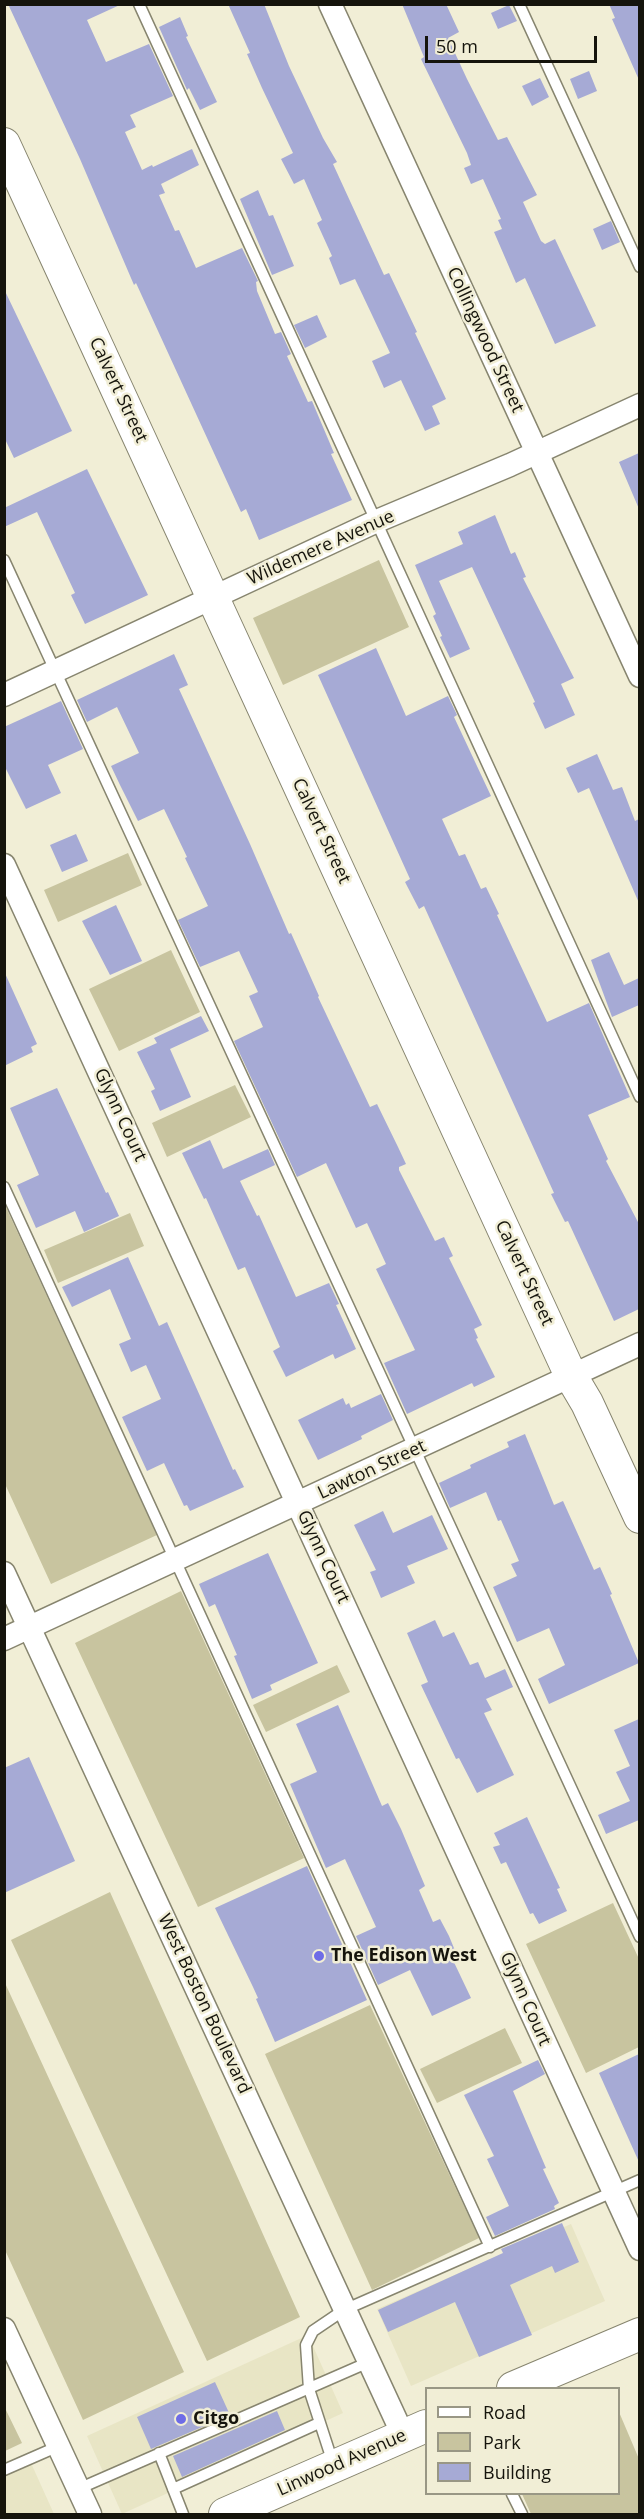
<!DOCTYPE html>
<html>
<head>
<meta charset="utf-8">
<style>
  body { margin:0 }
  #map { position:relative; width:644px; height:2519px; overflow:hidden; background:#f1eed6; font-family:"Open Sans",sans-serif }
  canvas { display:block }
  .frame { position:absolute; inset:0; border:6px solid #15140c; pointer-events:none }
  .legend { position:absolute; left:425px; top:2387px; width:195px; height:108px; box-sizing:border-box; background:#f1eed6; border:2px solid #999785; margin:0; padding:8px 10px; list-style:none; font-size:18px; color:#15140c }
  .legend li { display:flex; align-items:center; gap:12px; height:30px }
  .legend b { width:30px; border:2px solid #999785 }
  .scale { position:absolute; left:425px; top:36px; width:172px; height:27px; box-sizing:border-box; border:3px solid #15140c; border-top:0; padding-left:8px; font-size:18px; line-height:21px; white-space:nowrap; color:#15140c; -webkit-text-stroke:4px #f1eed6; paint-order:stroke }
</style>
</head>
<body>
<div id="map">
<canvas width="644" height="2519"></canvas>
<div class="frame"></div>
<ul class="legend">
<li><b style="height:8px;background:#fff"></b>Road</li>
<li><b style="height:16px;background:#c8c49f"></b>Park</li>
<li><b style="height:16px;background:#a6aad5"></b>Building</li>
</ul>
<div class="scale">50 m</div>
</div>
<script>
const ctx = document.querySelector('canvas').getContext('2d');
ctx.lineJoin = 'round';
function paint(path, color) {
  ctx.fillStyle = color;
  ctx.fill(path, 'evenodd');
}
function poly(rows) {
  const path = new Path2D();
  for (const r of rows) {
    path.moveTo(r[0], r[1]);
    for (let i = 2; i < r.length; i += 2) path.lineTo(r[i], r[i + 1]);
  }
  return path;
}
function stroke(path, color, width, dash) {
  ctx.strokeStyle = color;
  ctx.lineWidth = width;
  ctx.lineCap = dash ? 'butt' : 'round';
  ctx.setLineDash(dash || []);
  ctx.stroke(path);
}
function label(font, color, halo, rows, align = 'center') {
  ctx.font = font + ' "Open Sans",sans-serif';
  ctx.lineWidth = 5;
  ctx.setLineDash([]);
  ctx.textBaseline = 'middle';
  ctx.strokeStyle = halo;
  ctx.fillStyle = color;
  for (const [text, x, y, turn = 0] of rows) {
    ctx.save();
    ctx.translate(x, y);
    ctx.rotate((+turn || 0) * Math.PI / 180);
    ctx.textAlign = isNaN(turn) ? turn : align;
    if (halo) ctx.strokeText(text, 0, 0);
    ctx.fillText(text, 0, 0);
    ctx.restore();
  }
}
const built = poly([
  [571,2224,605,2301,411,2386,377,2309],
  [308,2335,343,2413,122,2514,87,2436],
  [31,2463,54,2514,5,2514,4,2474]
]);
const green = poly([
  [379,560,409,627,283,685,253,618],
  [128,853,142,885,58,922,44,890],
  [171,950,200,1012,119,1051,89,989],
  [235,1085,251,1117,167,1157,152,1123],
  [4,1203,157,1535,51,1584,5,1484],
  [130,1213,144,1246,58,1283,44,1250],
  [181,1591,304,1858,198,1907,75,1643],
  [337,1665,350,1692,266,1732,253,1705],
  [110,1892,300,2317,207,2361,11,1940],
  [613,1903,639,1959,639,2047,586,2073,526,1944],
  [5,1983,184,2372,83,2420,5,2250],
  [370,2005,479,2238,372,2290,265,2054],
  [505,2028,522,2063,437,2103,420,2069],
  [4,2406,22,2443,5,2451,4,2451],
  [619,2412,639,2459,639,2514,531,2514,522,2494,618,2494]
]);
const building = poly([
  [8,4,122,4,87,20,106,62,149,44,173,96,130,115,136,127,125,132,142,170,152,165,153,167,192,149,199,165,161,184,165,193,159,195,175,231,179,230,196,268,242,248,258,281,256,282,257,291,275,334,281,332,291,354,287,356,308,402,312,401,334,453,331,454,352,500,259,540,246,509,241,512,136,283,134,285,80,159],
  [228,4,264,4,289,66,323,138,337,162,333,164,384,275,389,273,417,332,415,333,446,399,432,406,440,424,425,431,401,380,384,388,372,361,390,353,355,279,340,285,329,258,332,256,317,223,322,220,304,179,294,184,281,159,293,153,262,88,247,54,250,53],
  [402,4,446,4,459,32,448,38,467,79,498,140,507,137,537,195,523,202,541,241,545,244,555,239,596,326,555,344,525,278,516,283,494,232,502,229,498,220,501,219,483,179,471,184,464,168,471,165,467,153,421,59,424,57],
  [609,4,639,4,639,80,612,19,615,18],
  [509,5,517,21,498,29,491,13],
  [180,17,188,36,186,37,217,102,200,110,189,88,187,90,159,27],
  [589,71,597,91,578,99,570,79],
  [540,78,549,97,532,106,522,86],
  [258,190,269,216,273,215,294,266,272,275,240,199],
  [611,221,620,242,602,250,593,229],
  [4,289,72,431,14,458,4,437],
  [317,315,327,337,305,348,294,325],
  [639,453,639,509,619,462],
  [87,469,148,595,85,624,71,595,75,593,37,512,4,527,4,508],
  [495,515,511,554,515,552,526,577,523,578,574,678,561,684,575,715,545,729,533,703,535,702,472,567,439,581,470,649,450,658,440,637,442,636,433,616,436,614,415,565,463,544,458,532],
  [376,648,406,716,448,696,457,715,454,717,491,796,442,819,459,856,465,854,481,889,486,887,499,914,497,915,547,1022,589,1003,630,1097,588,1115,608,1159,606,1161,639,1224,639,1309,614,1321,568,1221,565,1222,551,1194,554,1193,424,906,419,909,405,882,410,879,318,675],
  [174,654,188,685,179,689,250,844,289,934,291,933,319,996,318,997,370,1107,377,1104,398,1147,406,1164,399,1167,399,1170,435,1241,444,1237,453,1256,449,1258,482,1325,474,1329,478,1338,476,1339,495,1377,474,1387,472,1383,407,1414,384,1363,415,1350,376,1269,386,1264,367,1223,356,1228,326,1163,297,1177,234,1041,263,1027,249,996,258,992,239,951,200,967,178,920,208,906,185,858,187,857,164,809,138,821,120,785,111,766,139,753,117,707,87,722,77,700],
  [61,701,83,749,48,765,61,793,26,809,4,765,4,727],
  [597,754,613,790,622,787,635,821,639,819,639,903,589,788,578,793,566,768],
  [76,834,88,861,62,872,50,845],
  [116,905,142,961,110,975,82,921],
  [609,952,624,985,639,978,639,1005,612,1017,591,960],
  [4,971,37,1044,31,1047,33,1052,4,1066],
  [201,1016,209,1031,170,1049,191,1097,160,1111,151,1091,155,1089,137,1052,157,1043,154,1038],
  [57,1088,106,1193,108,1192,119,1216,84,1232,75,1211,36,1228,17,1185,39,1175,10,1108],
  [210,1140,223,1169,268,1149,275,1165,240,1181,257,1216,259,1215,296,1297,329,1283,339,1304,336,1305,356,1349,335,1359,333,1354,286,1377,273,1351,280,1347,245,1267,238,1270,206,1198,204,1199,182,1153],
  [128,1257,159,1326,167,1322,233,1470,235,1469,244,1487,190,1511,187,1505,184,1506,164,1463,147,1471,122,1417,161,1399,146,1365,131,1372,119,1344,131,1339,110,1289,72,1307,62,1287],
  [381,1394,393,1420,361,1436,362,1439,318,1460,298,1420,343,1398,346,1405,349,1403,351,1408],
  [525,1434,554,1505,563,1501,594,1570,600,1567,612,1594,610,1595,639,1663,549,1704,538,1679,565,1665,549,1628,517,1642,508,1621,493,1587,517,1576,511,1564,519,1561,501,1520,498,1521,486,1492,450,1508,439,1483,471,1468,470,1465,509,1447,507,1442],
  [383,1511,393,1533,432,1515,448,1549,407,1566,415,1583,381,1598,370,1572,376,1570,354,1525],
  [268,1553,318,1663,270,1685,272,1690,252,1699,234,1656,237,1655,215,1604,209,1607,199,1584],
  [435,1620,443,1637,454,1632,470,1665,478,1662,485,1678,505,1669,513,1687,486,1699,492,1710,484,1713,514,1775,477,1793,459,1758,456,1759,421,1685,428,1682,407,1633],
  [338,1705,382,1806,388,1803,401,1829,425,1886,419,1890,433,1922,440,1919,449,1936,456,1953,451,1956,471,1998,432,2016,410,1970,378,1985,356,1936,376,1927,345,1859,326,1868,290,1784,317,1772,296,1724],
  [639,1719,639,1820,606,1834,598,1815,630,1801,616,1772,630,1766,614,1730],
  [29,1757,75,1861,4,1893,4,1768],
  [527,1817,560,1888,557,1889,567,1911,539,1924,533,1913,530,1914,506,1862,501,1864,493,1847,500,1845,494,1833],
  [307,1866,367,2000,275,2042,256,1999,258,1998,253,1987,215,1908],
  [639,2054,639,2162,599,2073],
  [538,2060,545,2074,513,2091,546,2168,543,2169,559,2203,554,2206,555,2209,495,2236,486,2217,509,2206,487,2159,494,2156,464,2095],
  [562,2223,579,2262,555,2273,552,2266,510,2285,532,2335,479,2357,455,2302,388,2332,378,2310,503,2253,501,2249],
  [215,2382,230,2415,151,2449,137,2417],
  [277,2411,285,2430,182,2477,173,2456]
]);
const lane = poly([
  [139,4,640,1097],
  [519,4,640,267],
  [4,560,640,1937],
  [4,1187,490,2247],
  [159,2453,183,2514],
  [333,2463,309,2389,306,2345,313,2331,344,2310,640,2180],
  [4,2470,59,2446],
  [78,2489,369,2362],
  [173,2489,319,2423],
  [512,2494,522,2514]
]);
const street = poly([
  [330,4,640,676],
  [4,695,377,521,510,465,640,405],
  [4,865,640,2249],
  [4,1573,403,2435],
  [4,1639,640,1344],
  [4,2329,90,2514]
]);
const secondary = poly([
  [4,144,571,1376,587,1403,640,1517],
  [513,2388,640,2334],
  [225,2514,426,2426]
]);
const markers = [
  [319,1956,6,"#6e6ce6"],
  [181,2419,6,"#6e6ce6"]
];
const streetNames = [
  ["Collingwood Street",485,340,65],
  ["Calvert Street",118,390,65],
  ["Wildemere Avenue",321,548,-24],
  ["Calvert Street",321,831,65],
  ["Glynn Court",120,1115,65],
  ["Calvert Street",524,1273,65],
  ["Lawton Street",372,1470,-25],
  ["Glynn Court",323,1557,65],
  ["Glynn Court",525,1999,66],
  ["West Boston Boulevard",204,2004,65],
  ["Linwood Avenue",342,2463,-24]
];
const poiNames = [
  ["The Edison West",331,1956],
  ["Citgo",193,2419]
];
paint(built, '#e8e5c5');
paint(green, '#c8c49f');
paint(building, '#a6aad5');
stroke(lane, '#87856f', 13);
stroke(street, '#87856f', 25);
stroke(secondary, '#87856f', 34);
stroke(lane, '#fff', 10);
stroke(street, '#fff', 22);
stroke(secondary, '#fff', 32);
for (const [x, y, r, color] of markers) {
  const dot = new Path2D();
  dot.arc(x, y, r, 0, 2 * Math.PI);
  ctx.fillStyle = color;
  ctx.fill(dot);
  stroke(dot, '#f1eed6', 2);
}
label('18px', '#15140c', '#f1eed6', streetNames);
label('bold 18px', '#15140c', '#f1eed6', poiNames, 'left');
</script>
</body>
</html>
